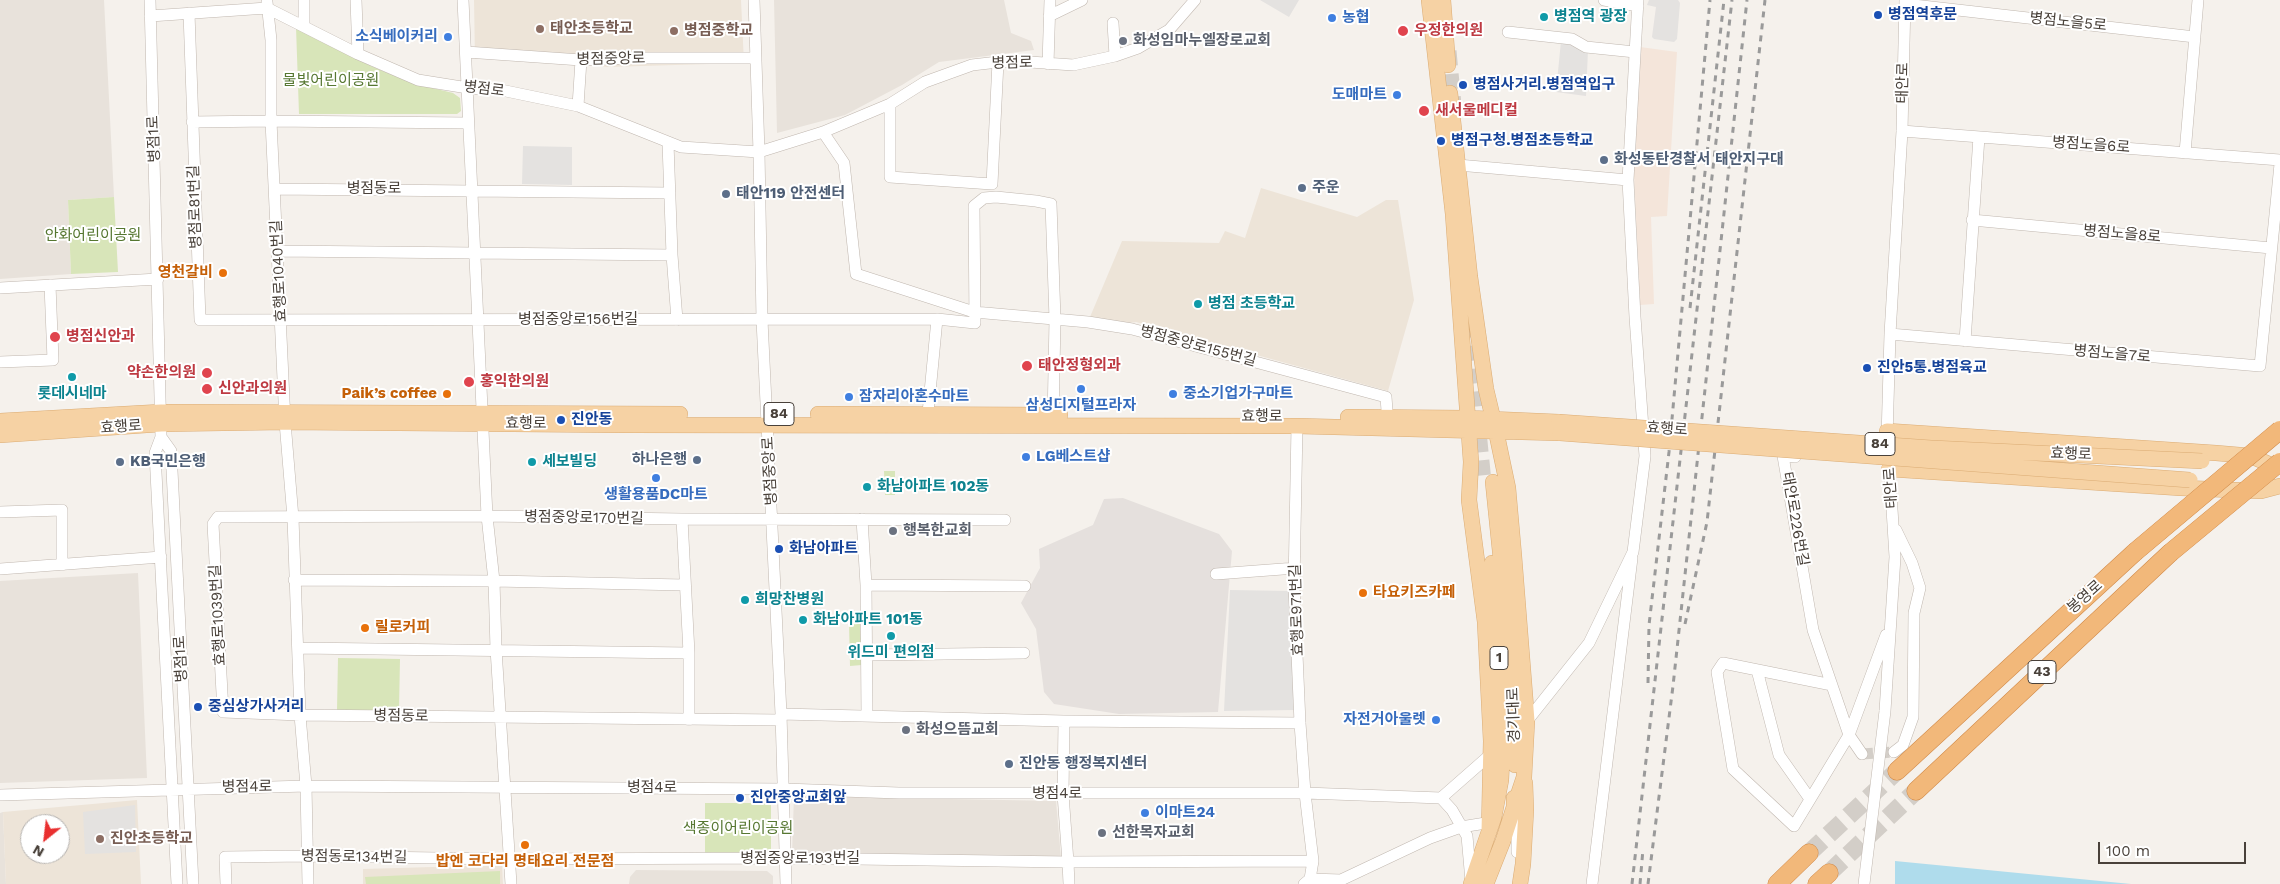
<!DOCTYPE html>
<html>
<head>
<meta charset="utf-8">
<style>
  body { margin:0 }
  #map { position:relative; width:2280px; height:884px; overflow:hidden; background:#f5f1ec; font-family:"Work Sans",sans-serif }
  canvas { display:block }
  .north { position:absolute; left:20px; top:814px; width:50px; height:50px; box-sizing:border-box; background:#fff; border:1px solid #b6b3b0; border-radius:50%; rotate:209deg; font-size:14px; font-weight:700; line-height:20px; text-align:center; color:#49413a }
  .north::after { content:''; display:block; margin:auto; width:18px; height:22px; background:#e93030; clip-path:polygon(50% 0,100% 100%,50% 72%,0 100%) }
  .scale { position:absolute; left:2098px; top:842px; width:148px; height:22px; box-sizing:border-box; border:2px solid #49413a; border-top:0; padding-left:6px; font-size:15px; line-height:18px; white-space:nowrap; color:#49413a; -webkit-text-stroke:4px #fff; paint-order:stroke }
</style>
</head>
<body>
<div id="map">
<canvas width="2280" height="884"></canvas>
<div class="north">N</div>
<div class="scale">100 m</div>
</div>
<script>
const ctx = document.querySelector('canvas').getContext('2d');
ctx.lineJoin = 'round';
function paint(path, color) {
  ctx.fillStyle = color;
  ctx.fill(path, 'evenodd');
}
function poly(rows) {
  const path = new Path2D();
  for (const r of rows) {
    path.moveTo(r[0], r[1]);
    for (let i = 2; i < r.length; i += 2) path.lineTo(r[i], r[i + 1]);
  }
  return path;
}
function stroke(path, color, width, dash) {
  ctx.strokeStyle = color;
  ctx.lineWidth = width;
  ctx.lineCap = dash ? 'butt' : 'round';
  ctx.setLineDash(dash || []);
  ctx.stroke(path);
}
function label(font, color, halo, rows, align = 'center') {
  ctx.font = font + ' "Work Sans","Noto Sans KR",sans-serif';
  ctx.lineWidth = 4;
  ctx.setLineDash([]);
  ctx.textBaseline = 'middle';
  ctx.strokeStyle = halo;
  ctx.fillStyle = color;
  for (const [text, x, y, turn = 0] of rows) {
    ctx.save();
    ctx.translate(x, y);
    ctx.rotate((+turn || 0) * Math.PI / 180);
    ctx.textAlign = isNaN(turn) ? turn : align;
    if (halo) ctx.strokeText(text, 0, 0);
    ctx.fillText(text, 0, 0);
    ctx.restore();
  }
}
const residential = poly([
  [0,0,104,0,114,197,68,200,71,274,0,279],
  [774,0,1004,0,1011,33,1031,41,1034,50,939,62,902,85,845,115,777,133],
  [138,573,147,778,0,783,0,581],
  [794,796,1056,801,1061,858,792,854],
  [3,812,6,884,0,884,0,813],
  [636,870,767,871,773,876,773,884,629,884,630,877]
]);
const commercial = poly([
  [1640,47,1677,52,1667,216,1651,217,1654,304,1640,305,1634,177,1635,102]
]);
const industrial = poly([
  [1123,498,1219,534,1232,551,1218,712,1119,714,1054,704,1044,692,1036,629,1021,603,1040,568,1039,549,1093,525,1104,499]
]);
const education = poly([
  [474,0,741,0,744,63,607,67,546,58,475,59],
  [1261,188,1357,217,1386,200,1398,200,1414,300,1388,391,1136,322,1111,325,1090,317,1122,241,1219,243,1225,231,1245,238],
  [137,800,141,884,6,884,3,812],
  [30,824,60,824,60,854,30,854],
  [502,865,503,884,363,884,363,869]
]);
const green = poly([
  [301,26,371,66,412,83,453,93,460,98,461,111,457,114,299,114,296,27],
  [114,197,118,272,71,274,68,200],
  [884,471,895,471,895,495,885,495],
  [849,623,860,623,862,665,850,666],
  [338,658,400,659,399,710,337,710],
  [705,803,771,803,771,856,705,856],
  [500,871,500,884,366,884,365,877]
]);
const parking = poly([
  [1260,0,1299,0,1289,17],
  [1649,0,1678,0,1680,3,1677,39,1674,42,1654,39,1652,37,1656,7,1647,5],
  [1561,41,1588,50,1586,96,1556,92],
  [523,146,572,147,572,185,522,184],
  [1230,590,1290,591,1294,710,1224,711],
  [135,805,136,852,85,854,83,812]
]);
const water = poly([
  [1895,861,2131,884,1895,884]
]);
const minorTunnel = poly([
  [1862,754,1894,752]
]);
const majorTunnel = poly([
  [1449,51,1454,105],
  [1466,300,1484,482]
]);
const highwayTunnel = poly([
  [1809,853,1897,771],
  [1829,873,1916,791]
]);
const minor = poly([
  [150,0,161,437,155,453,177,884],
  [304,0,304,26],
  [356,0,358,54],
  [463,0,487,516,494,581,496,649,511,884],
  [754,0,759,152,762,320,781,714,786,884],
  [1604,0,1638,6],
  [267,2,271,40,271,121,285,422,293,518,300,715,306,786,308,884],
  [1905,4,2195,37],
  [189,13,200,320,937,319,975,323,974,206,984,198,996,197,1036,201,1051,204,1055,319,1053,422],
  [150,16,267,8,358,54,418,80,468,88,501,90,578,106,681,147,759,152,823,132,890,104,925,82,972,65,998,62,1030,62,1073,65,1115,56,1138,48,1169,30,1195,0],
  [1049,16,1082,0],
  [1113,23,1115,56],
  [1508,32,1572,39,1586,47,1635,52],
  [466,52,581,60,633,58,756,58],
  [1048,64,1050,0],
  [890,104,890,177,992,184,998,62],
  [578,106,581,60],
  [192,122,271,121,468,123],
  [1902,131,2280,160],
  [823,132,844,163,856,274,974,312,1088,322,1132,329,1386,397,1388,424],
  [668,143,672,255,677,320],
  [2185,153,2198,0],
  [1458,165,1628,180],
  [275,189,670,193],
  [1972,220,2271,248],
  [278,251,672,255],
  [0,288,158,279],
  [1890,334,2260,366,2280,164],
  [1965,341,1979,137],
  [0,362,53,360,50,285],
  [928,413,937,319],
  [1297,426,1294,585,1300,723,1305,793,1313,861,1310,879],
  [161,437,171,451,193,884],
  [1887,438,1890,334,1902,131,1905,0],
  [1795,457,1783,456,1813,630,1849,735,1886,635],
  [0,512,62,510,62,565],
  [682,519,689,653,689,720],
  [862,519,866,585,867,716],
  [0,569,161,557],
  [1216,574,1296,568],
  [294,580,494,581,684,585],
  [866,585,1025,586],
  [298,648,689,653],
  [867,655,1024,653],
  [1757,670,1779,755,1810,799],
  [1832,685,1723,663,1717,672,1733,769,1794,826,1849,735,1862,754],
  [781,714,1064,721,1300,723],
  [781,720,300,715,223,712,213,524,218,517,487,516,682,519,1005,520],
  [1064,721,1063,794,1068,862,1313,861],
  [1527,721,1589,643,1633,552,1645,456,1635,317,1628,180,1638,0],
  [1894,752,1903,745,1913,717,1914,613,1920,588,1912,563,1896,530],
  [0,795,306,786,784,789,899,793,1305,793,1441,798],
  [1441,798,1452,810,1467,836,1471,881],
  [1441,798,1490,755],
  [1514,809,1517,820,1517,852],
  [226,884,225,857,307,856,504,859,785,858,1068,862,1069,884],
  [1304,884,1310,879,1341,880,1430,838,1461,827,1492,822],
  [1592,884,1632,558],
  [1864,884,1885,711,1895,557,1889,461]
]);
const major = poly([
  [1429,0,1453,214,1471,462,1469,500,1485,622,1491,741,1489,832],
  [1443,0,1448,65],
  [1450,93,1470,277,1486,389,1496,431,1508,488,1514,556,1527,721,1524,777,1514,807],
  [818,414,1060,415],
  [1348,417,1467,418,1559,422],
  [0,421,161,412,680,414],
  [1887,431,2216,453,2251,456,2271,465],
  [0,435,161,424,285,422,627,425,1297,426,1560,433],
  [1889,469,2181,488,2261,491,2280,486],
  [1493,482,1509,639,1515,715,1515,765],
  [1471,884,1494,817,1501,780,1503,738,1492,563],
  [1486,884,1503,841,1514,807,1514,798],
  [1520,884,1523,864,1526,810,1525,783]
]);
const highway = poly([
  [1897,771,2135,552],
  [1916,791,2170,553],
  [1777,884,1809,853],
  [1817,884,1829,873]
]);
const rail = poly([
  [1690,308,1724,0],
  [1685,624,1707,522,1765,0],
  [1648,683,1649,625,1669,452,1710,0],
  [1632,884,1732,0],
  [1640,884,1643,849],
  [1648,884,1673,686,1747,0]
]);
const majorBridge = poly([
  [1559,422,1931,448,2202,461],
  [1560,433,2190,480]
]);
const highwayBridge = poly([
  [2135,552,2280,430],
  [2170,553,2280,462]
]);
const markers = [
  [1878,15,5,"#1a4fb4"],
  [1544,17,5,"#0f9aa8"],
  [1332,18,5,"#3f7fe0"],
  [540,29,5,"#8d6e63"],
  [674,31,5,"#8d6e63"],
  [1403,31,6,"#e0444e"],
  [448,37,5,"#3f7fe0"],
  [1123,41,5,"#6b7280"],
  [1463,85,5,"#1a4fb4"],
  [1397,95,5,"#3f7fe0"],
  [1424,111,6,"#e0444e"],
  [1441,141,5,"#1a4fb4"],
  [1604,160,5,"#5c6f8a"],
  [1302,188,5,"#5c6f8a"],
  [726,194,5,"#5c6f8a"],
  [223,273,5,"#e8710a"],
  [1198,304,5,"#0f9aa8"],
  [55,337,6,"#e0444e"],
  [1027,366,6,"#e0444e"],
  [1867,368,5,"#1a4fb4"],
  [207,373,6,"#e0444e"],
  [72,377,5,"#0f9aa8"],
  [469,382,6,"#e0444e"],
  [207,389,6,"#e0444e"],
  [1081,389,5,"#3f7fe0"],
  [447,394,5,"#e8710a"],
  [1173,394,5,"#3f7fe0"],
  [849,397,5,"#3f7fe0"],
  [561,420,5,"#1a4fb4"],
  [1026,457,5,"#3f7fe0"],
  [697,460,5,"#5c6f8a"],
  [120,462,5,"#5c6f8a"],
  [532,462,5,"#0f9aa8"],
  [656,478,5,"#3f7fe0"],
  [867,487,5,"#0f9aa8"],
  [893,531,5,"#6b7280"],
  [779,549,5,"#1a4fb4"],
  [1363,593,5,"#e8710a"],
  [745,600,5,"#0f9aa8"],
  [803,620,5,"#0f9aa8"],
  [365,628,5,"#e8710a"],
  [891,636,5,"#0f9aa8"],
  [198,707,5,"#1a4fb4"],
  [1436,720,5,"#3f7fe0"],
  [906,730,5,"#6b7280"],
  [1009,764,5,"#5c6f8a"],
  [740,798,5,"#1a4fb4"],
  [1145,813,5,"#3f7fe0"],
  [1102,833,5,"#6b7280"],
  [100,839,5,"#8d6e63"],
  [525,845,5,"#e8710a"]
];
const shields = [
  [779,414,30],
  [1880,444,30],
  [1499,658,18],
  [2042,672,28]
];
const shieldNames = [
  ["84",779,414],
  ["84",1880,444],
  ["1",1499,658],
  ["43",2042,672]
];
const transitNames = [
  ["병점역후문",1888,15],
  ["병점사거리.병점역입구",1473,85],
  ["병점구청.병점초등학교",1451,141],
  ["진안5통.병점육교",1877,368],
  ["진안동",571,420],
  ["화남아파트",789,549],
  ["중심상가사거리",208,707],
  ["진안중앙교회앞",750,798]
];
const cultureNames = [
  ["병점역 광장",1554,17],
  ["병점 초등학교",1208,304],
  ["롯데시네마",72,394,"center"],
  ["세보빌딩",542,462],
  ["화남아파트 102동",877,487],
  ["희망찬병원",755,600],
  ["화남아파트 101동",813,620],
  ["위드미 편의점",891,653,"center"]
];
const shopNames = [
  ["농협",1342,18],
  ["소식베이커리",438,37,"right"],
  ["도매마트",1387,95,"right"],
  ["중소기업가구마트",1183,394],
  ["잠자리아혼수마트",859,397],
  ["삼성디지털프라자",1081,406,"center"],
  ["LG베스트샵",1036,457],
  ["생활용품DC마트",656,495,"center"],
  ["자전거아울렛",1426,720,"right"],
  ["이마트24",1155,813]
];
const streetNames = [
  ["병점노을5로",2068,22,6],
  ["병점중앙로",611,59,-1],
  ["병점로",1012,63,-1],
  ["태안로",1903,83,-89],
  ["병점로",484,89,7],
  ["병점1로",154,139,-92],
  ["병점노을6로",2091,145,4],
  ["병점동로",374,189],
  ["병점로81번길",195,207,-92],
  ["병점노을8로",2122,234,5],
  ["효행로1040번길",279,271,-93],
  ["병점중앙로156번길",578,320],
  ["병점중앙로155번길",1198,346,15],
  ["병점노을7로",2112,354,5],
  ["효행로",1262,417],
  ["효행로",526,424],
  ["효행로",121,427,-4],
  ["효행로",1667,429,4],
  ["효행로",2071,454,2],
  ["병점중앙로",770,471,-93],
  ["태안로",1891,488,-94],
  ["병점중앙로170번길",584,518,1],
  ["태안로226번길",1795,519,80],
  ["봉영로",2085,597,-42],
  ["효행로971번길",1297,610,-92],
  ["효행로1039번길",218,615,-93],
  ["병점1로",181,659,-93],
  ["경기대로",1514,715,-92],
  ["병점동로",401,716,1],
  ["병점4로",247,787,-1],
  ["병점4로",652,788],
  ["병점4로",1057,794],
  ["병점동로134번길",354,857,1],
  ["병점중앙로193번길",800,859]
];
const educationNames = [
  ["태안초등학교",550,29],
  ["병점중학교",684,31],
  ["진안초등학교",110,839]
];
const healthNames = [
  ["우정한의원",1414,31],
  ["새서울메디컬",1435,111],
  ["병점신안과",66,337],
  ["태안정형외과",1038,366],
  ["약손한의원",196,373,"right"],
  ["홍익한의원",480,382],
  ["신안과의원",218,389]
];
const worshipNames = [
  ["화성임마누엘장로교회",1133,41],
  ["행복한교회",903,531],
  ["화성으뜸교회",916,730],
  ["선한목자교회",1112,833]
];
const parkNames = [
  ["물빛어린이공원",331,81],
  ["안화어린이공원",93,236],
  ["색종이어린이공원",738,829]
];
const serviceNames = [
  ["화성동탄경찰서 태안지구대",1614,160],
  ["주운",1312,188],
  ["태안119 안전센터",736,194],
  ["하나은행",687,460,"right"],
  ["KB국민은행",130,462],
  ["진안동 행정복지센터",1019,764]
];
const foodNames = [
  ["영천갈비",213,273],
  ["Paik’s coffee",437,394],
  ["타요키즈카페",1373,593,"left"],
  ["릴로커피",375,628,"left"],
  ["밥엔 코다리 명태요리 전문점",525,862,"center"]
];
paint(residential, '#e8e2db');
paint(commercial, '#f4e5da');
paint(industrial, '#e5e0dd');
paint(education, '#ede4d8');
paint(green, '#d8e5b9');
paint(parking, '#e4e2e0');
paint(water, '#afdcec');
stroke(minorTunnel, '#d3cec8', 11, [11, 5.5]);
stroke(majorTunnel, '#d3cec8', 15, [15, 8]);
stroke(highwayTunnel, '#d3cec8', 18, [18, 9]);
stroke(minor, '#c0b7af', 12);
stroke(major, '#dbac74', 16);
stroke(highway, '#d28b4a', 19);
stroke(minor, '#fff', 11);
stroke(major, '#f6d2a4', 15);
stroke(highway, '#f2b87a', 18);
stroke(rail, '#9a9a9a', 3, [6, 6]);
stroke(majorBridge, '#dbac74', 16, []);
stroke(highwayBridge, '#d28b4a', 19, []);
stroke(majorBridge, '#f6d2a4', 15);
stroke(highwayBridge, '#f2b87a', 18);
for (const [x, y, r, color] of markers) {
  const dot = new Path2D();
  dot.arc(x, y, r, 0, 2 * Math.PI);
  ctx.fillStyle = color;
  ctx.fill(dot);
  stroke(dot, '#fff', 2);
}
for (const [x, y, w] of shields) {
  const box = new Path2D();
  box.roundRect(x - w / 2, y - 11.5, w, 23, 4);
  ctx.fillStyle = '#fff';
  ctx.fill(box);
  stroke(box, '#49413a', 1);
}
label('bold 14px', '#49413a', null, shieldNames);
label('bold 15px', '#164399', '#fff', transitNames, 'left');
label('bold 15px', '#0d838f', '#fff', cultureNames, 'left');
label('bold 15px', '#366cbe', '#fff', shopNames, 'left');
label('15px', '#49413a', '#fff', streetNames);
label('bold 15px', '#785e54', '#fff', educationNames, 'left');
label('bold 15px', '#be3a42', '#fff', healthNames, 'left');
label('bold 15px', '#5b616d', '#fff', worshipNames, 'left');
label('15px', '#567731', '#fff', parkNames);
label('bold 15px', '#4e5e75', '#fff', serviceNames, 'left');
label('bold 15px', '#c56008', '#fff', foodNames, 'right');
</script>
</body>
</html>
